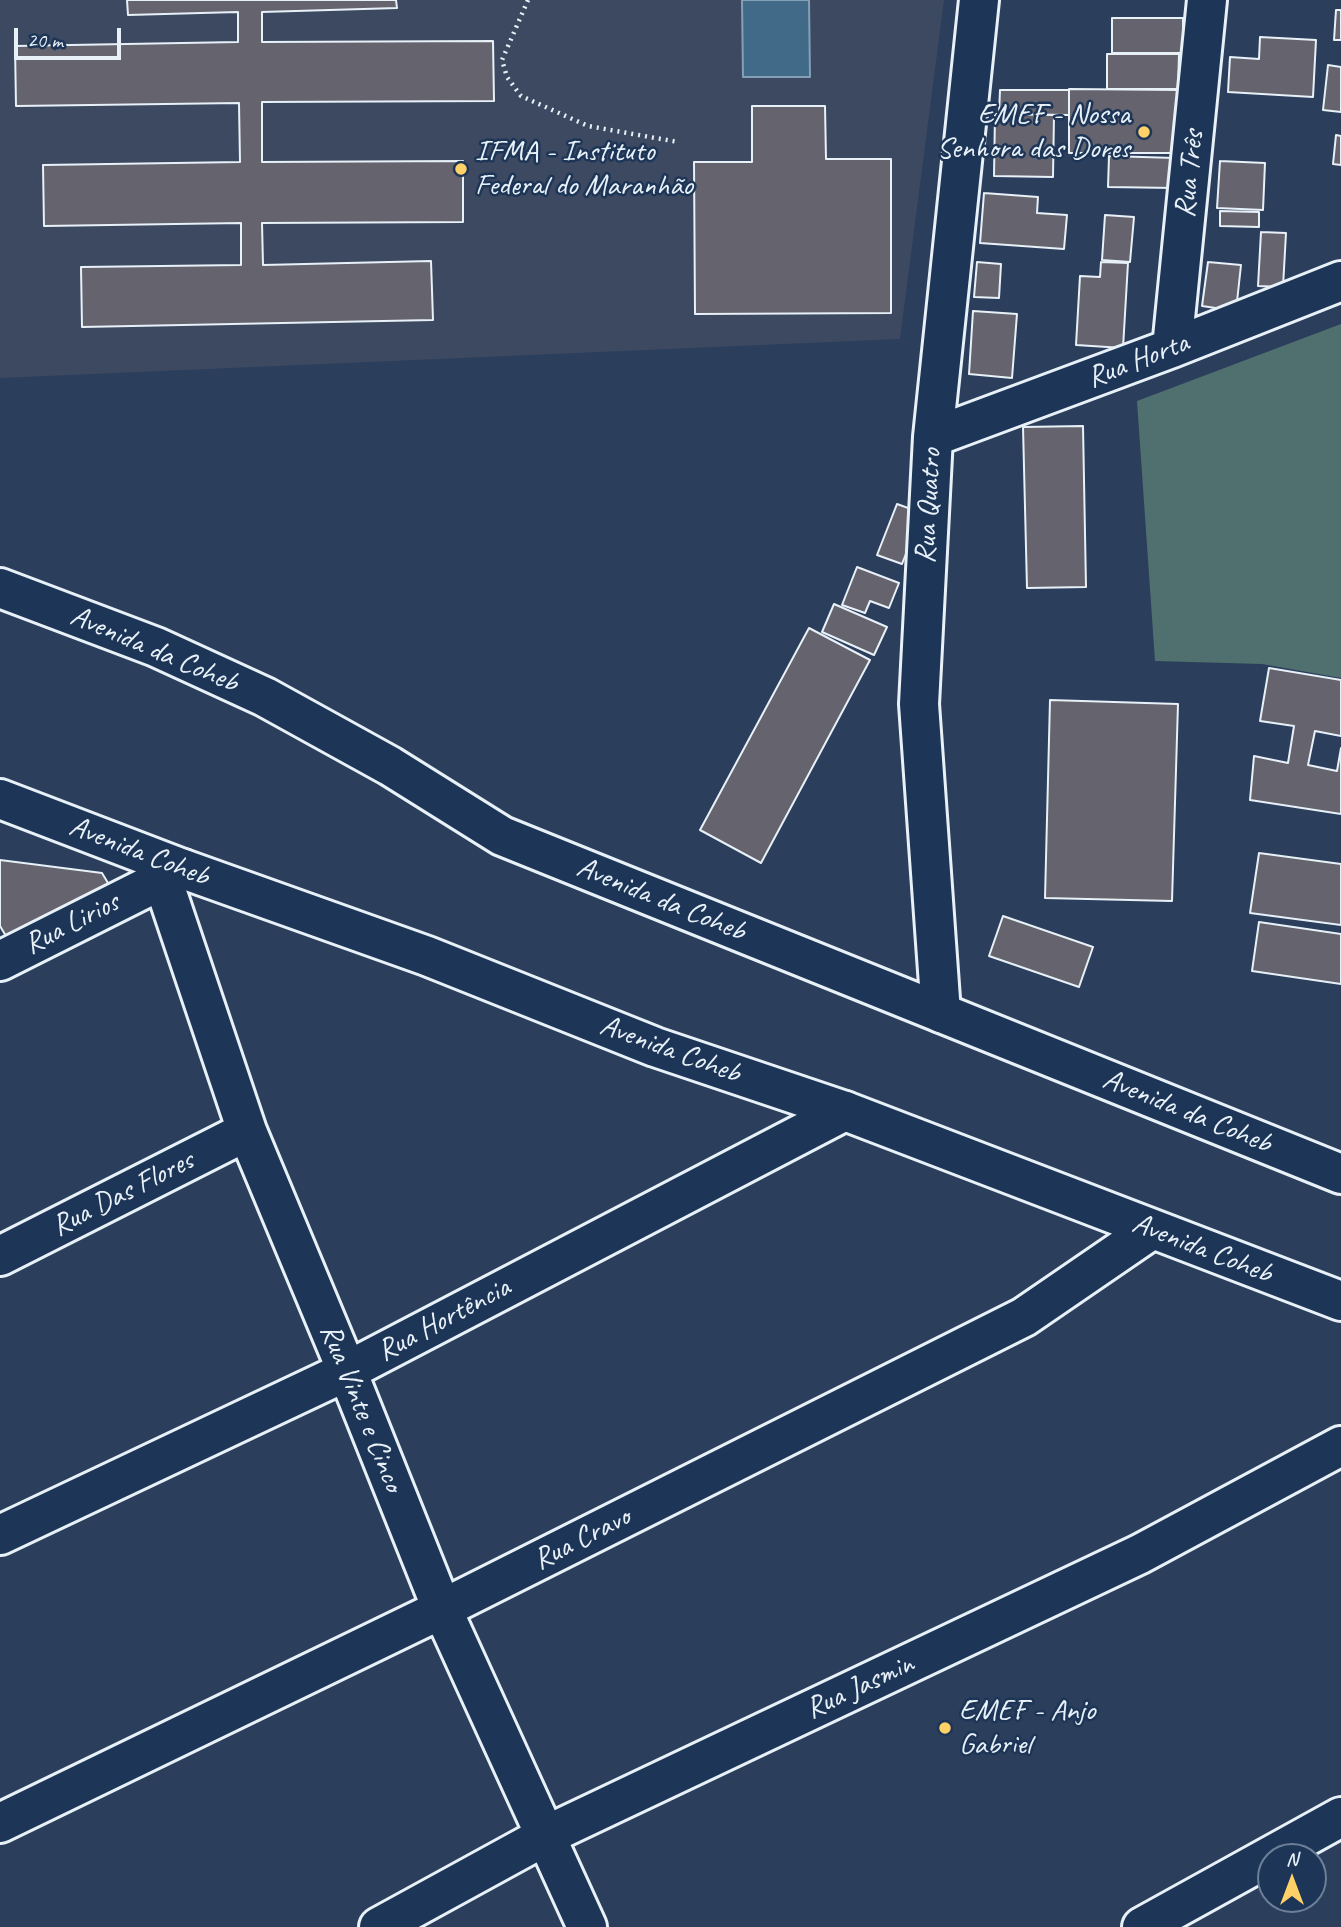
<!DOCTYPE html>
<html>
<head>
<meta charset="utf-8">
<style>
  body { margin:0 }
  #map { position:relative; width:1341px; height:1927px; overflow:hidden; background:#2b3e5c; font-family:Caveat,sans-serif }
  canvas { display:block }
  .north { position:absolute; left:1257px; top:1843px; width:70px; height:70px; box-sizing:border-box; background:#1d3557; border:2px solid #6e8097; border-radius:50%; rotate:0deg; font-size:19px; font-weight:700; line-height:28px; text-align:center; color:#e8f1f8 }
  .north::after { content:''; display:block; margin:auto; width:24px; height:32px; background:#ffd166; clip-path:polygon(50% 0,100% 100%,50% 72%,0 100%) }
  .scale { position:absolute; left:14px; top:28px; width:107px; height:32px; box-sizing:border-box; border:4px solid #e8f1f8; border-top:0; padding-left:9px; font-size:21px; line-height:24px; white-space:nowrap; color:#e8f1f8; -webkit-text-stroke:5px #1d3557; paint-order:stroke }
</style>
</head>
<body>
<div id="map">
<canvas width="1341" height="1927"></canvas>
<div class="north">N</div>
<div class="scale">20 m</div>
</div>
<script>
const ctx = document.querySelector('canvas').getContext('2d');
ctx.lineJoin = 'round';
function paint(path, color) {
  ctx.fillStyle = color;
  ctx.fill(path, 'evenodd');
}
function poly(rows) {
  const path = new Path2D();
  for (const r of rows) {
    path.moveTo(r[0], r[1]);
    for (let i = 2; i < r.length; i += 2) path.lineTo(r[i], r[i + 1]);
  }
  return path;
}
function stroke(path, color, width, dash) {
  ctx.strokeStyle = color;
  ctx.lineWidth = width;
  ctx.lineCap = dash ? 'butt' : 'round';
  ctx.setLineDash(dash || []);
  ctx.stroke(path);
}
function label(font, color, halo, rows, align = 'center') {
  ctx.font = font + ' Caveat,sans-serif';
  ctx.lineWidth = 5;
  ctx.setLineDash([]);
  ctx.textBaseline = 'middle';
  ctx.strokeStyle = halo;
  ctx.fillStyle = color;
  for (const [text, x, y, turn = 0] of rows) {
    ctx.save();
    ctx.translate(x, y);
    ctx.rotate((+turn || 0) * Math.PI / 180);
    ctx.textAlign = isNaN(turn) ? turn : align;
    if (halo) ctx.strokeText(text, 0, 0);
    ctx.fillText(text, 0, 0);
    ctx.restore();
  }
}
const built = poly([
  [0,0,944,0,900,339,0,378]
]);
const green = poly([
  [1341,324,1341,678,1262,664,1155,661,1137,401]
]);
const water = poly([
  [742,0,809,0,810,77,743,77,742,0]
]);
const building = poly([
  [127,0,396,0,397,8,262,12,262,42,493,41,494,101,262,102,262,162,463,161,463,222,262,223,263,265,431,261,433,320,82,327,81,267,241,265,241,223,44,226,43,165,240,162,239,103,16,106,15,46,238,42,238,12,128,15,127,0],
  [1336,10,1341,10,1341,40,1334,40,1336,10],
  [1112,18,1183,18,1183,53,1112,53,1112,18],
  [1260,37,1316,40,1313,97,1228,92,1230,57,1259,59,1260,37],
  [1107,54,1179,54,1178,89,1107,89,1107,54],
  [1328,65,1341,67,1341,112,1323,110,1328,65],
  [1069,89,1179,90,1178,153,1069,153,1069,89],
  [1000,90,1069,90,1069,115,999,114,1000,90],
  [752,106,825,106,826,159,891,159,891,313,695,314,694,162,752,162,752,106],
  [995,114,1054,115,1053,177,994,176,995,114],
  [1336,135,1341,136,1341,165,1333,164,1336,135],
  [1109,156,1175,158,1174,188,1108,187,1109,156],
  [1220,161,1265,163,1263,210,1217,208,1220,161],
  [984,193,1038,197,1037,213,1067,215,1064,249,980,243,984,193],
  [1220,211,1259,212,1259,227,1220,226,1220,211],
  [1105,215,1134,217,1130,262,1102,260,1105,215],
  [1261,232,1286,233,1283,287,1258,286,1261,232],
  [977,262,1001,264,999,298,974,297,977,262],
  [1101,262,1128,263,1123,348,1076,345,1080,276,1100,277,1101,262],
  [1208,262,1241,265,1236,311,1202,306,1208,262],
  [973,311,1017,314,1012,378,969,374,973,311],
  [1083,426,1086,587,1027,588,1023,427,1083,426],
  [897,504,922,513,902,564,877,555,897,504],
  [857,567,899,583,889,608,870,601,865,613,842,605,857,567],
  [834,604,887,627,874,655,822,632,834,604],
  [809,628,870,660,761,863,700,830,809,628],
  [1269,668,1341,680,1341,736,1315,731,1308,765,1337,771,1341,748,1341,814,1250,800,1254,756,1288,763,1294,726,1260,721,1269,668],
  [1050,700,1178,704,1172,901,1045,898,1050,700],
  [1259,853,1341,864,1341,925,1250,913,1259,853],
  [0,860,102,873,111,888,12,946,0,926,0,860],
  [1003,916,1093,947,1079,987,989,956,1003,916],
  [1259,922,1341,934,1341,984,1252,971,1259,922]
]);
const path = poly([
  [528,0,502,60,507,77,521,96,588,126,678,142]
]);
const minor = poly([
  [1172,348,1207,0],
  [933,437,1172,348,1341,281],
  [162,878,247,1131,347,1371,442,1609,587,1927],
  [0,961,183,869],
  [941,1013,919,704,933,437,979,0],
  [0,1256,247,1131],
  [0,1535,347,1371,845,1111],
  [0,1823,442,1609,1024,1317,1151,1230],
  [379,1927,547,1835,1140,1554,1341,1446]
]);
const secondary = poly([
  [0,588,156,647,265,697,390,766,502,836,1341,1174],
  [0,799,183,869,427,956,655,1047,845,1111,1341,1301],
  [1142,1927,1341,1817]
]);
const markers = [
  [1144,132,7,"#ffd166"],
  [461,169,7,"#ffd166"],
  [945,1728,7,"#ffd166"]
];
const poiNames = [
  ["EMEF - Nossa",1130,115,"right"],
  ["Senhora das Dores",1130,149,"right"],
  ["IFMA - Instituto",475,152],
  ["Federal do Maranhão",475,186],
  ["EMEF - Anjo",959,1711],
  ["Gabriel",959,1745]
];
const streetNames = [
  ["Rua Três",1190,174,-84],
  ["Rua Horta",1138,361,-21],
  ["Rua Quatro",929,506,-87],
  ["Avenida da Coheb",154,650,23],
  ["Avenida Coheb",139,852,21],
  ["Avenida da Coheb",661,900,22],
  ["Rua Lirios",72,924,-27],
  ["Avenida Coheb",670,1050,20],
  ["Avenida da Coheb",1187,1112,22],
  ["Rua Das Flores",123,1194,-27],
  ["Avenida Coheb",1202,1249,21],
  ["Rua Hortência",444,1320,-28],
  ["Rua Vinte e Cinco",361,1408,68],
  ["Rua Cravo",582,1539,-27],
  ["Rua Jasmin",860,1687,-25]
];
paint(built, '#3c4961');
paint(green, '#50706f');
paint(water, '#416a89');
stroke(water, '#84a0b5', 2);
paint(building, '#64636e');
stroke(building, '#e8f1f8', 2);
stroke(minor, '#e8f1f8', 44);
stroke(secondary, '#e8f1f8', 44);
stroke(path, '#e8f1f8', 4.5, [2, 5]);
stroke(minor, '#1d3557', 38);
stroke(secondary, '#1d3557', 38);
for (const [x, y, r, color] of markers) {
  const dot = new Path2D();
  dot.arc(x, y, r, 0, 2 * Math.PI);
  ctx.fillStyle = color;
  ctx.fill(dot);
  stroke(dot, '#1d3557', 2.5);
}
label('30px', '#e8f1f8', '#1d3557', poiNames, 'left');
label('30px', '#e8f1f8', '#1d3557', streetNames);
</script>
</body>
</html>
